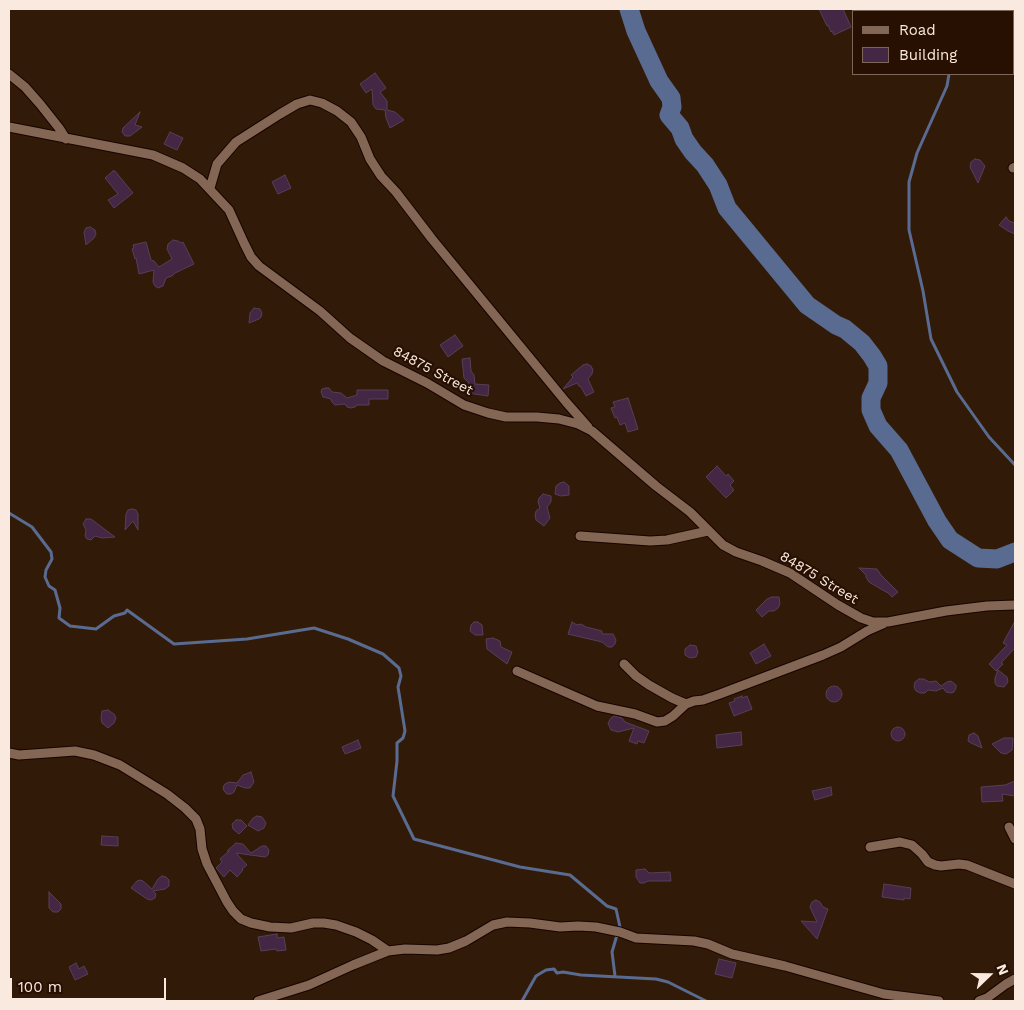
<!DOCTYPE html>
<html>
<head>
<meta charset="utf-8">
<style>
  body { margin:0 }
  #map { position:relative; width:1024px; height:1010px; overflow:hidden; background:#311a08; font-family:"Work Sans",sans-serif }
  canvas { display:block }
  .frame { position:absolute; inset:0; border:10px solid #fae9de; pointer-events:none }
  .legend { position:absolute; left:852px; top:10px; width:162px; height:65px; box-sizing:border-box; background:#271001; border:1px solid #7b6759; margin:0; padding:6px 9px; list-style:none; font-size:15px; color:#fae9de }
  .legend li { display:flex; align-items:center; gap:10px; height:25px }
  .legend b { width:25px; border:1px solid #7b6759 }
  .north { position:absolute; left:964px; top:950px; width:50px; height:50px; -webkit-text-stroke:4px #271001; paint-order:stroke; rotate:68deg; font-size:14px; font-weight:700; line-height:20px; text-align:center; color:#fae9de }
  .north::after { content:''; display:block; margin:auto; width:18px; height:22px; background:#fae9de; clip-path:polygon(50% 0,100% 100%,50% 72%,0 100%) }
  .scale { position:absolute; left:10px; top:978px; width:156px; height:22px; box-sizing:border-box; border:2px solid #fae9de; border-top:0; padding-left:6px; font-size:15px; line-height:18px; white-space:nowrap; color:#fae9de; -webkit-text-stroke:4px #271001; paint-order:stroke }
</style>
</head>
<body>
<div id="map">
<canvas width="1024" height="1010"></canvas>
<div class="frame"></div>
<ul class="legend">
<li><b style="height:6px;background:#836653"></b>Road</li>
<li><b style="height:14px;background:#442744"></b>Building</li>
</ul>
<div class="north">N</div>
<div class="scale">100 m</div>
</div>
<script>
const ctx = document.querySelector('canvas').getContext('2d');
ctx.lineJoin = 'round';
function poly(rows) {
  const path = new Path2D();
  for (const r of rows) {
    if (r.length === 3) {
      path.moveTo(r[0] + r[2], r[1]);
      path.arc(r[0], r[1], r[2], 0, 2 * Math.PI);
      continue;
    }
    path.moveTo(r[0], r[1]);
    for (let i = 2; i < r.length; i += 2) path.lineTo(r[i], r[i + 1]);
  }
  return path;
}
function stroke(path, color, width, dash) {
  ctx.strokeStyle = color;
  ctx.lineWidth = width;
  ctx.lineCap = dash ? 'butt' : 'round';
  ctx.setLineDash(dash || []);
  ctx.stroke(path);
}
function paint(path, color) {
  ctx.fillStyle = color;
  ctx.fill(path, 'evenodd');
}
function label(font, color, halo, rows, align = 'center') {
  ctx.font = font + ' "Work Sans",sans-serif';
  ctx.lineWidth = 4.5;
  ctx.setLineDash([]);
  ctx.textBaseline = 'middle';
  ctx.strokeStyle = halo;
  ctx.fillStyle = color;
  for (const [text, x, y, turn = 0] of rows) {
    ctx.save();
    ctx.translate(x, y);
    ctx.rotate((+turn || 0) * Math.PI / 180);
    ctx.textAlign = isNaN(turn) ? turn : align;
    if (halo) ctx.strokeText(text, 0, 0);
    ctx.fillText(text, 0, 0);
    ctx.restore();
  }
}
const stream = poly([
  [955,11,955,9],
  [949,74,947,86,917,153,909,182,909,230,923,291,931,339,957,392,989,437,1015,465],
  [9,513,32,527,51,552,52,559,46,570,45,577,49,586,55,590,60,608,59,618,70,626,96,629,114,616,125,613,127,610,174,644,247,639,314,628,348,639,383,654,399,668,401,676,398,687,405,731,403,738,397,743,397,761,393,796,414,839,520,867,570,875,607,906,616,909,620,927],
  [615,976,612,952,617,935],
  [522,1001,536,976,546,970,554,969,557,973,563,972,581,975,656,979,668,982,706,1001]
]);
const river = poly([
  [629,9,636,31,659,81,671,98,672,107,669,115,680,128,684,139,693,152,705,165,718,185,727,208,807,305,836,325,845,329,862,343,872,356,878,366,878,383,871,398,871,410,878,426,899,450,937,521,950,540,978,558,997,559,1015,552]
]);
const building = poly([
  [819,9,843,9,851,27,834,35,832,31,831,32,828,25,827,26,819,9],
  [375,73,386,88,380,92,387,101,387,110,395,112,404,120,390,128,386,118,385,110,376,109,373,105,372,89,366,93,360,84,375,73],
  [140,112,135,125,142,127,130,136,125,136,122,132,123,128,140,112],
  [170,132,183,138,177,150,164,144,170,132],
  [975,159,980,160,985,166,978,183,970,167,971,162,975,159],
  [113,171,115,171,133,193,114,208,108,200,118,194,105,178,113,171],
  [285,175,291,188,278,194,272,182,285,175],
  [1006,217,1009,221,1015,223,1015,234,1008,231,999,225,1006,217],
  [90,227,95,230,96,234,94,238,86,245,84,232,86,228,90,227],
  [173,240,178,241,181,243,183,242,194,264,175,273,172,276,166,278,163,286,158,288,155,286,153,282,154,270,139,274,136,258,135,259,132,249,134,248,133,245,146,242,151,260,154,261,159,267,172,259,167,249,168,244,173,240],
  [254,308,260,309,262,313,261,317,259,319,249,323,250,313,254,308],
  [455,335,463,346,448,357,440,345,455,335],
  [470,358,471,371,474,375,475,384,489,385,488,396,468,393,469,383,464,378,462,359,470,358],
  [587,364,591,366,593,370,592,374,588,379,594,392,586,396,581,387,579,386,577,383,563,389,573,377,571,375,583,365,587,364],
  [326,388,329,388,332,392,341,393,347,398,357,395,357,390,388,390,388,399,369,399,369,405,357,405,355,407,351,408,347,407,345,404,335,405,332,402,331,399,323,397,321,392,322,389,326,388],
  [628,398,638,429,628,432,625,423,620,425,617,417,615,418,611,408,615,407,613,402,628,398],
  [717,466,726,476,728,474,734,481,730,485,734,490,726,498,706,477,717,466],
  [564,482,569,486,569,495,561,496,555,494,556,486,560,483,564,482],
  [543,494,551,496,551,502,547,507,550,518,544,526,536,520,535,516,536,511,540,508,538,502,539,498,543,494],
  [132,509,136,510,138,514,138,530,133,521,125,530,126,514,128,510,132,509],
  [86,519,91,519,115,537,102,538,95,536,91,540,87,539,85,536,86,530,83,524,86,519],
  [859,568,877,569,881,575,898,592,892,597,887,592,886,592,869,582,866,577,866,575,859,568],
  [772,597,779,597,780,604,778,608,774,611,769,611,762,617,756,610,767,599,772,597],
  [1015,621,1015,649,1014,649,1001,663,1003,664,996,671,989,664,1007,645,1003,643,1015,621],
  [474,622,478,622,482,625,483,635,475,635,470,631,471,625,474,622],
  [572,622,577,625,581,624,586,627,602,631,602,634,613,634,616,640,615,644,612,647,608,647,602,642,568,634,572,622],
  [493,638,500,641,501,647,512,652,507,664,487,649,486,639,493,638],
  [764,644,771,656,756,664,750,653,764,644],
  [690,645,696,646,698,652,696,657,690,658,685,655,685,649,690,645],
  [998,670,1007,677,1008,682,1004,687,997,686,995,683,995,678,998,670],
  [919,679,924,679,929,682,936,681,941,686,947,682,951,681,956,685,956,688,954,692,951,693,946,692,943,688,936,691,928,690,925,693,920,693,916,691,914,687,915,682,919,679],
  [834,694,8],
  [742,696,742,698,747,696,752,709,734,716,729,703,735,701,734,699,742,696],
  [108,710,114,714,116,718,114,723,108,728,102,723,101,718,102,711,108,710],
  [614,716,622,718,625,722,649,731,644,743,638,741,637,744,629,741,634,728,618,732,611,730,608,723,611,718,614,716],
  [898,734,7],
  [741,732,742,745,717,748,716,735,741,732],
  [974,733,978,736,982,748,971,743,968,741,969,735,974,733],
  [1004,738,1013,738,1012,750,1006,754,1001,753,992,744,1004,738],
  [358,740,361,748,345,754,342,747,358,740],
  [251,772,254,782,250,788,245,788,237,785,234,792,231,794,227,794,224,791,223,787,225,784,229,782,237,783,243,775,251,772],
  [1015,781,1015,796,1002,794,1003,801,982,802,981,787,1005,785,1015,781],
  [831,787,832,795,815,800,812,791,831,787],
  [257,816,262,817,266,823,264,828,258,831,248,825,253,818,257,816],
  [236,820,241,820,247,826,239,834,233,829,232,824,236,820],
  [102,836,118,837,118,846,101,845,102,836],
  [236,843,243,844,251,853,262,846,266,846,269,850,268,855,265,857,236,853,247,865,242,869,243,870,237,877,230,870,224,877,216,868,222,862,220,859,229,851,227,851,236,843],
  [645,869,649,873,670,872,671,881,648,881,644,883,640,883,636,877,636,870,645,869],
  [162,876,166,877,169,880,169,886,165,889,153,891,156,894,155,898,151,900,147,899,131,888,137,881,140,880,143,881,152,889,158,879,162,876],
  [884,884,911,888,910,899,904,898,904,900,882,897,884,884],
  [49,892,61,904,61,909,58,912,53,912,49,908,49,892],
  [816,900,820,902,823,907,828,909,817,939,801,921,817,922,810,907,812,902,816,900],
  [277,934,277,938,284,937,286,950,277,951,276,949,261,951,258,937,277,934],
  [719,959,736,963,732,978,715,974,719,959],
  [76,963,79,969,84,966,88,974,75,980,69,967,76,963]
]);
const street = poly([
  [9,74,25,87,40,104,59,128,66,139],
  [9,127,153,155,183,168,200,179,229,210,244,243,251,257,259,266,320,311,350,338,383,361,427,383,464,405,488,413,506,417,537,417,559,419,578,424,592,431,656,486,690,512,723,545,736,552,762,561,790,573,838,605,861,618,873,622,888,622,946,611,987,606,1015,605],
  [1013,168,1015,167],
  [210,188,217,164,236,142,280,114,297,104,310,100,322,103,337,111,351,122,361,137,370,159,381,176,396,192,432,239,566,402,588,427],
  [580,536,650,541,667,540,708,531],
  [624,664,636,676,649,685,672,698,686,704],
  [517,671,597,706,635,714,657,722,665,721,673,716,686,704,694,701,703,700,720,694,823,655,841,647,867,631,883,624],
  [9,753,19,755,75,751,94,755,120,765,167,794,185,808,196,819,200,829,202,849,207,864,227,902,233,911,241,919,251,923,270,927,291,928,313,923,324,923,336,925,356,932,372,940,388,951],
  [1009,827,1015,839],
  [870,847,900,842,912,845,922,854,928,862,935,865,941,866,959,864,967,865,1015,884],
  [258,1001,309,985,353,965,388,951,405,949,437,950,449,948,466,941,493,925,507,922,530,923,560,927,578,926,596,927,620,932,636,938,694,941,708,944,732,954,785,966,884,994,939,1001],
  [979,1001,987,998,1006,984,1015,979]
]);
const streetNames = [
  ["84875 Street",433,371,28],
  ["84875 Street",819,578,31]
];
stroke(stream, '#596b90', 3);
stroke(river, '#596b90', 19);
paint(building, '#442744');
stroke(building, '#564056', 1);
stroke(street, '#180400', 11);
stroke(street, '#836653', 9);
label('14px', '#fae9de', '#271001', streetNames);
</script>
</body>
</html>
